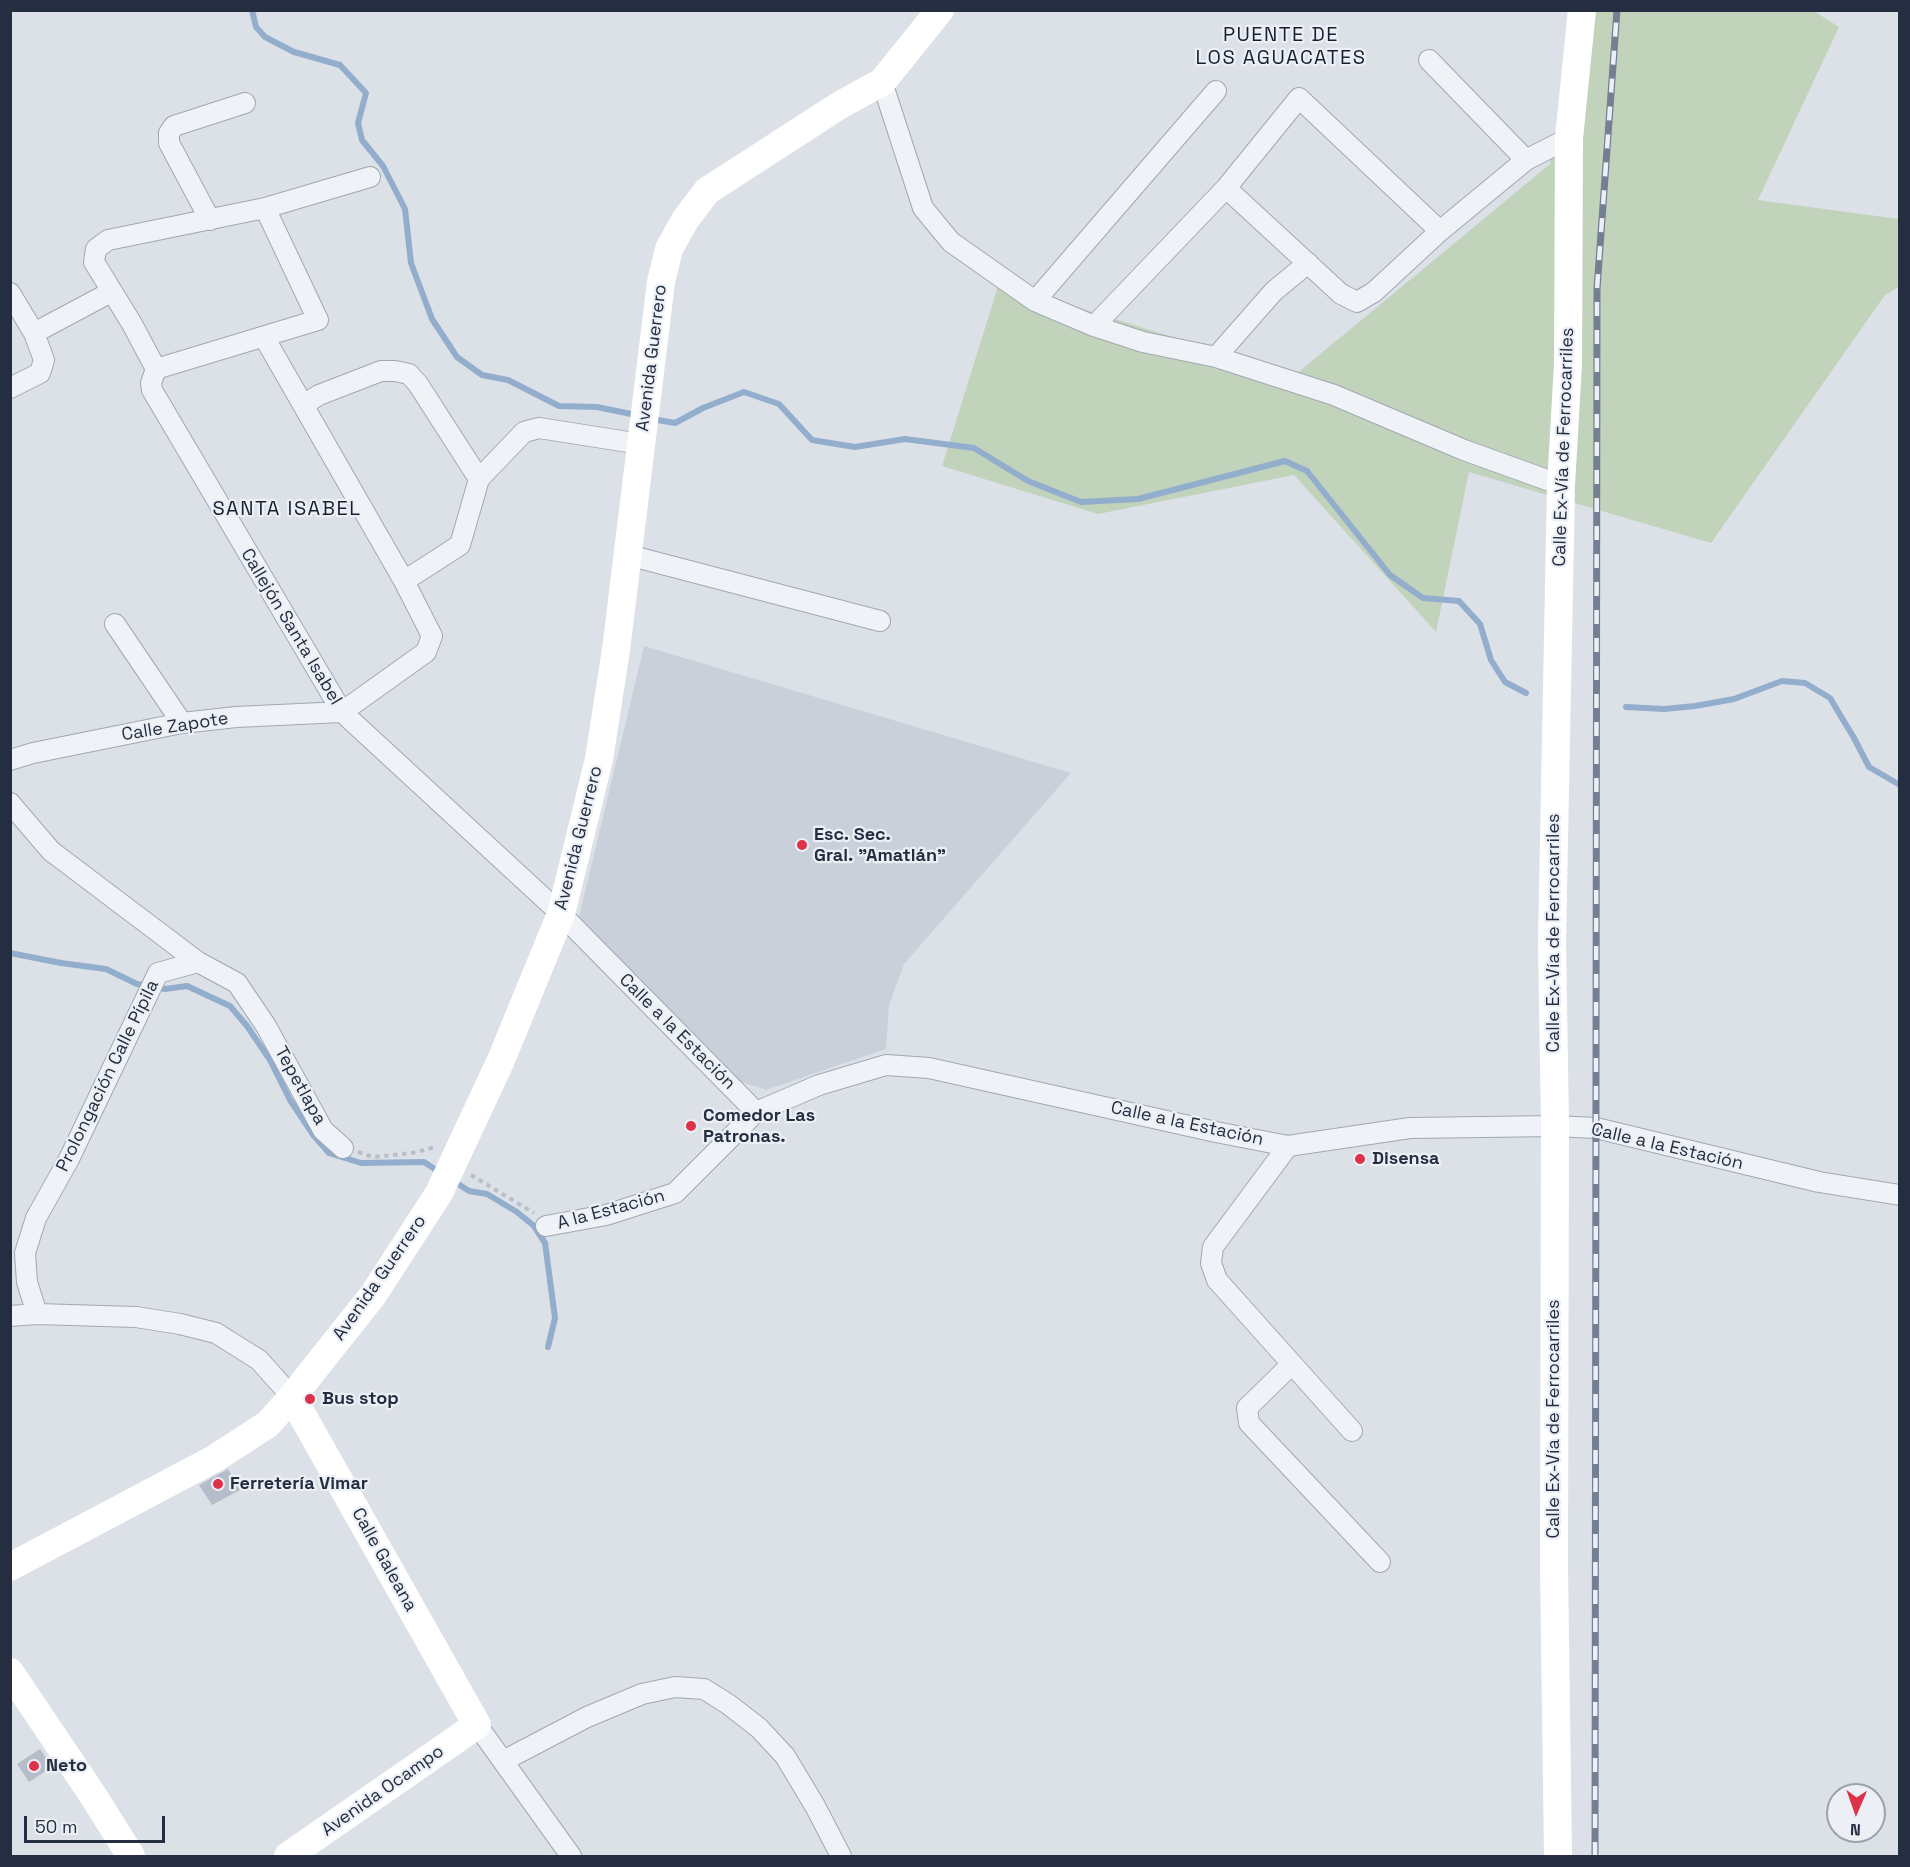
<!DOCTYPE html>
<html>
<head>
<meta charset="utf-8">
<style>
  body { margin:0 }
  #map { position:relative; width:1910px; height:1867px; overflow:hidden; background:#dce1e8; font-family:"Space Grotesk",sans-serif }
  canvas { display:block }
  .frame { position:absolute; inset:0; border:12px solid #242e40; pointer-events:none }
  .north { position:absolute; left:1826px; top:1783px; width:60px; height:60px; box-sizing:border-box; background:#ecf0f6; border:2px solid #9ca2ad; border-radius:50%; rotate:182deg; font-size:16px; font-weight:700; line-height:24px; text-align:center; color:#242e40 }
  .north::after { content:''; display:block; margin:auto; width:21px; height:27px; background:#dd3247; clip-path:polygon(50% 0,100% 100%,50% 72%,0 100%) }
  .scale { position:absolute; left:24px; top:1816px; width:141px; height:27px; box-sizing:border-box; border:3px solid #242e40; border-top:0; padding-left:8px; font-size:18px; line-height:21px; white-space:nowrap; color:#242e40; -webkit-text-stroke:4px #ecf0f6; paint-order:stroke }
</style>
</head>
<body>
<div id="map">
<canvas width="1910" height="1867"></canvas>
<div class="frame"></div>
<div class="north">N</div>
<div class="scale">50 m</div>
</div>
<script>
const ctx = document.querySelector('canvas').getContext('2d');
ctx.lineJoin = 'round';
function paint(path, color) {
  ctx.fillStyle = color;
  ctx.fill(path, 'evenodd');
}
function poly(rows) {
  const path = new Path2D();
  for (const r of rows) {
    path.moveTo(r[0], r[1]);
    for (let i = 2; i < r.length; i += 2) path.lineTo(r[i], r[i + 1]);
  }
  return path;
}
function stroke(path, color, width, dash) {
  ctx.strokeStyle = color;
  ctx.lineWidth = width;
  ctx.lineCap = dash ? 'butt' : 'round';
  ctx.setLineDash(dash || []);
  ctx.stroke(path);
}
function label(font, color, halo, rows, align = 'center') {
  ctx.font = font + ' "Space Grotesk",sans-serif';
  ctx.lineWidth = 4.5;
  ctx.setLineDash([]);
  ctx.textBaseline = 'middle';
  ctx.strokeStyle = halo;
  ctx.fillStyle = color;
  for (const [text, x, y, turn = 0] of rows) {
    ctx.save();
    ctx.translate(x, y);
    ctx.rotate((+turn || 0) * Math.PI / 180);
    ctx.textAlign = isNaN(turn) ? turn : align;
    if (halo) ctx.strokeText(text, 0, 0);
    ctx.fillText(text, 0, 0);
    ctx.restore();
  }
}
const built = poly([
  [644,646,1071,773,904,964,889,1005,886,1049,766,1090,736,1080,585,930,579,917]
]);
const green = poly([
  [1578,11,1814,11,1839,27,1758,200,1899,219,1899,287,1885,295,1711,543,1469,472,1436,632,1294,475,1098,514,942,466,999,283,1295,375,1550,164]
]);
const stream = poly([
  [252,10,256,27,265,37,294,52,340,65,366,93,358,123,362,140,383,166,405,209,411,263,432,319,457,357,482,375,508,380,559,406,597,407,636,415],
  [652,419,675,423,703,408,744,392,779,404,812,440,855,447,905,439,974,448,1028,481,1081,502,1138,499,1285,461,1307,471,1390,575,1423,598,1459,601,1480,624,1491,660,1505,682,1526,693],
  [1626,707,1664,709,1695,706,1734,699,1782,681,1805,683,1830,698,1854,738,1869,767,1900,785],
  [10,953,61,963,106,969,137,984,165,989,187,986,230,1006,247,1026,270,1060,290,1100,314,1136,329,1153,361,1163,424,1162,441,1173],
  [452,1180,469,1191,487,1194,517,1212,534,1226,545,1243,555,1318,548,1347]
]);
const building = poly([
  [228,1469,240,1490,212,1505,199,1485],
  [40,1749,52,1767,29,1782,17,1764]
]);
const path = poly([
  [358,1152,373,1157,412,1153,436,1147],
  [471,1175,534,1213]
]);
const street = poly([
  [1429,60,1526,160],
  [882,82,923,208,951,242,1035,301,1094,326,1143,342,1216,357,1334,395,1464,450,1561,485],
  [370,177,265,208,108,240,96,249,94,262,132,324,156,369,151,383,152,390,342,712,561,914,756,1112],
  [1226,188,1341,294,1357,302,1374,292,1440,231,1526,160,1569,138],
  [210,220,169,143,169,133,174,126,245,103],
  [10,293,34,333,44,360,40,373,10,388],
  [1035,301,1216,91],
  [1094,326,1226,188,1299,98,1440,231],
  [34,333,111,292],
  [1216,357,1274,291,1308,263],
  [156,369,318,320,265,208],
  [303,405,319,395,381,371,395,371,409,374,418,384,479,479],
  [628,555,880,621],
  [404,581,460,545,479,479,524,432,539,428,641,444],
  [115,624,182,723],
  [10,760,33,753,182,723,236,717,342,712,426,652,432,636,404,581,264,337],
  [10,803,51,851,198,962,237,983,266,1026,323,1130,343,1148],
  [1288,1146,1213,1247,1211,1263,1217,1280,1352,1431],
  [546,1226,606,1215,675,1193,756,1112,819,1085,886,1065,929,1068,1216,1132,1288,1146,1410,1128,1555,1126,1596,1128,1819,1182,1900,1195],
  [37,1314,27,1282,25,1253,36,1218,69,1159,158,973,198,962],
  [10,1316,37,1314,136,1317,180,1324,216,1333,259,1360,292,1397],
  [1292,1364,1247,1408,1249,1423,1380,1562],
  [477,1725,571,1856],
  [503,1761,587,1717,642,1694,675,1687,704,1689,728,1704,759,1728,785,1756,815,1806,841,1856]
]);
const secondary = poly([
  [10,1567,214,1459,268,1424,292,1397,373,1295,439,1193,501,1060,561,914,599,759,616,650,661,282,669,249,685,220,707,191,840,105,882,82,940,10],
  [10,1672,94,1797,131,1856],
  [288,1856,477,1725,292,1397],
  [1558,1856,1554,1566,1555,1126,1552,942,1561,485,1568,364,1569,138,1582,10]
]);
const rail = poly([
  [1595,1856,1597,289,1617,10]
]);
const markers = [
  [802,845,6,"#dd3247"],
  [691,1126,6,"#dd3247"],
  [1360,1159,6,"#dd3247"],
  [310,1399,6,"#dd3247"],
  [218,1484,6,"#dd3247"],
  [34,1766,6,"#dd3247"]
];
const streetNames = [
  ["Avenida Guerrero",652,358,-83],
  ["Calle Ex-Vía de Ferrocarriles",1564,447,-88],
  ["Callejón Santa Isabel",291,627,59],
  ["Calle Zapote",175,727,-9],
  ["Avenida Guerrero",579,838,-76],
  ["Calle Ex-Vía de Ferrocarriles",1554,933,-90],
  ["Calle a la Estación",677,1032,45],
  ["Prolongación Calle Pípila",108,1076,-64],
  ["Tepetlapa",300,1086,61],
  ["Calle a la Estación",1187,1124,12],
  ["Calle a la Estación",1667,1147,13],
  ["A la Estación",611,1210,-15],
  ["Avenida Guerrero",380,1278,-55],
  ["Calle Ex-Vía de Ferrocarriles",1554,1419,-90],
  ["Calle Galeana",384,1560,61],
  ["Avenida Ocampo",383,1791,-35]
];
const poiNames = [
  ["Esc. Sec.",814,835],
  ["Gral. \"Amatlán\"",814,856],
  ["Comedor Las",703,1116],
  ["Patronas.",703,1137],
  ["Disensa",1372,1159],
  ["Bus stop",322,1399],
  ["Ferretería Vimar",230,1484],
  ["Neto",46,1766]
];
const neighbourhoodNames = [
  ["PUENTE DE",1281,36],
  ["LOS AGUACATES",1281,59],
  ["SANTA ISABEL",287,510]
];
paint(built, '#cad0da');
paint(green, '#c2d3bc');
stroke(stream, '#93adcd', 6);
paint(building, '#b6bcc9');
stroke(street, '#a1a8b2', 22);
stroke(path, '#babfc7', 4, [4.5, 4.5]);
stroke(street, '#eff2f6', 20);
stroke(secondary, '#fff', 28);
stroke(rail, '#747f93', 7);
stroke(rail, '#ecf0f6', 4.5, [14]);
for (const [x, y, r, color] of markers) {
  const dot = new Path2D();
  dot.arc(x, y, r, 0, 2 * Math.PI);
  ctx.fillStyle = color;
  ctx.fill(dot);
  stroke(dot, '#ecf0f6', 2);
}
label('18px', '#242e40', '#ecf0f6', streetNames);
label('bold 18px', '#242e40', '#ecf0f6', poiNames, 'left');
ctx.letterSpacing = '1.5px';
label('20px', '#171f31', '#ecf0f6', neighbourhoodNames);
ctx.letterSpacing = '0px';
</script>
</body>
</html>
